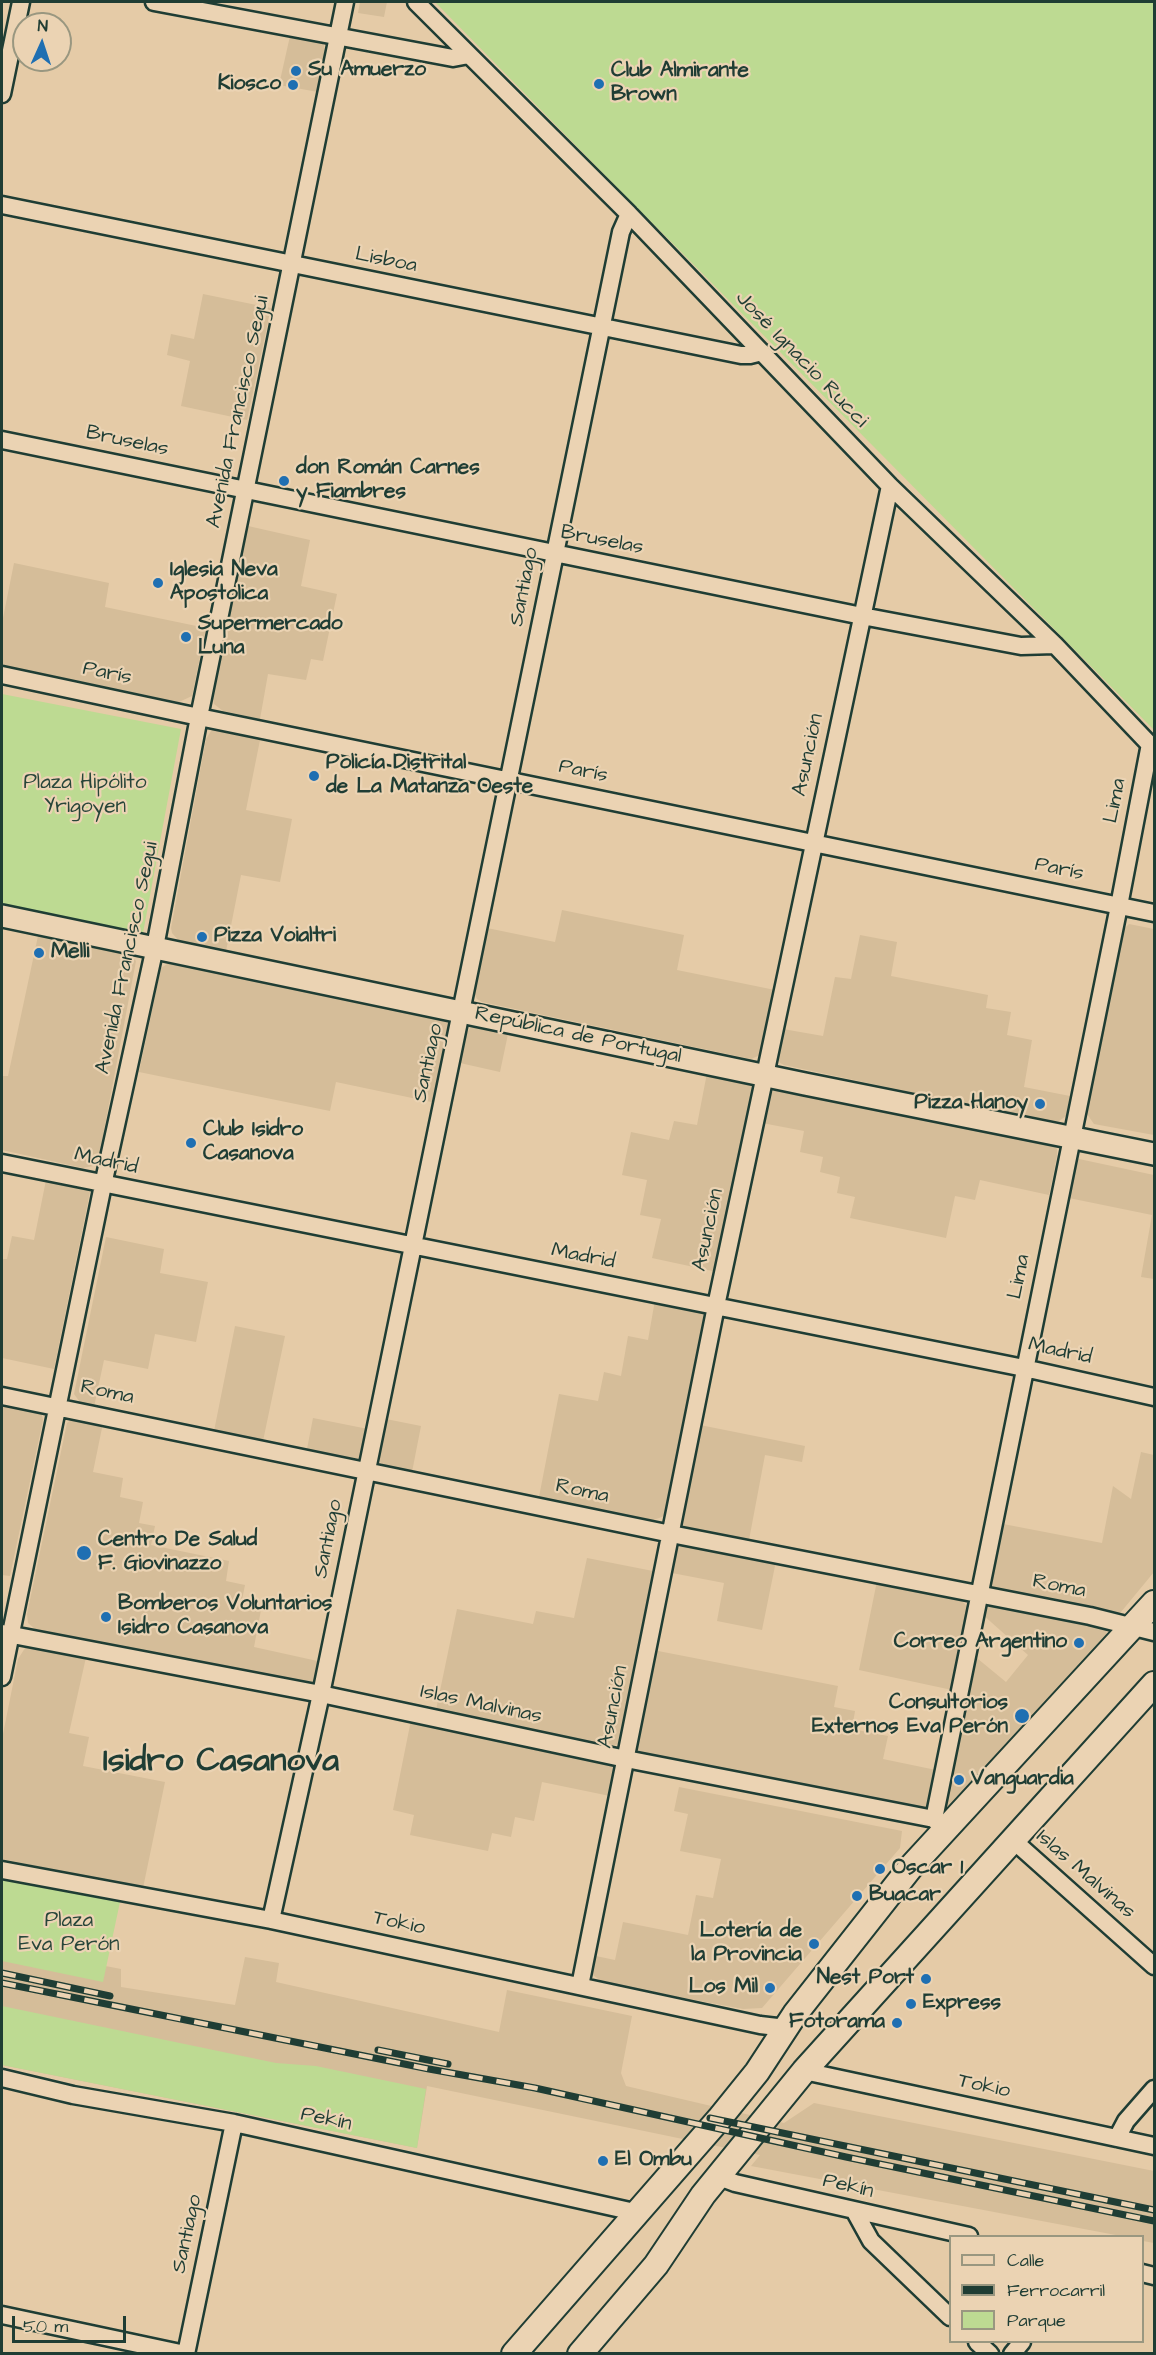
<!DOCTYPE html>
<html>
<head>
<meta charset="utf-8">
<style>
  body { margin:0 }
  #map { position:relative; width:1156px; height:2355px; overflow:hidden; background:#e5cba7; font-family:"Architects Daughter",sans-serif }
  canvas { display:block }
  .frame { position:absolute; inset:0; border:3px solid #1f3d34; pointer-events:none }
  .legend { position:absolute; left:949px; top:2235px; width:195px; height:108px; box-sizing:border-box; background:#ebd3b3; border:2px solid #999780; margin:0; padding:8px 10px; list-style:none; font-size:18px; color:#1f3d34 }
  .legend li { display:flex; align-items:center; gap:12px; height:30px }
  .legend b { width:30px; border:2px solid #999780 }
  .north { position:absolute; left:12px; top:12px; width:60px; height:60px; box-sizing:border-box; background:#ebd3b3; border:2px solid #999780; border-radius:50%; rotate:3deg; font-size:16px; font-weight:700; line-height:24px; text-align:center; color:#1f3d34 }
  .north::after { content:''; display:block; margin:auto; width:21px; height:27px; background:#1f6fb2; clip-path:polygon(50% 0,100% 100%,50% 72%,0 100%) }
  .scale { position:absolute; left:12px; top:2316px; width:114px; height:27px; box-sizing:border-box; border:3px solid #1f3d34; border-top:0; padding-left:8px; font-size:18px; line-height:21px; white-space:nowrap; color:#1f3d34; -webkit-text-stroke:4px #ebd3b3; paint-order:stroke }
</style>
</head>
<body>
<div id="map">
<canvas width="1156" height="2355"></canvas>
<div class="frame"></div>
<ul class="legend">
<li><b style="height:8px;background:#ebd3b3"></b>Calle</li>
<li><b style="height:8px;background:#1f3d34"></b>Ferrocarril</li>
<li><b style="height:16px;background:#bdda92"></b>Parque</li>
</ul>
<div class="north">N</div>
<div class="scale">50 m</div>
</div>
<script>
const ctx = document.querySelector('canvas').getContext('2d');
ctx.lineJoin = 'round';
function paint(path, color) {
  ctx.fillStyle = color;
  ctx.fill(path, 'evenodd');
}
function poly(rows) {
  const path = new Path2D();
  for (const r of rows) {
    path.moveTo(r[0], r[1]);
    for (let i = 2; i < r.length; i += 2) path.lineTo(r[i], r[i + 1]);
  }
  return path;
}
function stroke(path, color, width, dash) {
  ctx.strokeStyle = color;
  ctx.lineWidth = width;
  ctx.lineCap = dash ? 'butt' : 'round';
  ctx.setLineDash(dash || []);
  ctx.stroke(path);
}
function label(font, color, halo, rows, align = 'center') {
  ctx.font = font + ' "Architects Daughter",sans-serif';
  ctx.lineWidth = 4.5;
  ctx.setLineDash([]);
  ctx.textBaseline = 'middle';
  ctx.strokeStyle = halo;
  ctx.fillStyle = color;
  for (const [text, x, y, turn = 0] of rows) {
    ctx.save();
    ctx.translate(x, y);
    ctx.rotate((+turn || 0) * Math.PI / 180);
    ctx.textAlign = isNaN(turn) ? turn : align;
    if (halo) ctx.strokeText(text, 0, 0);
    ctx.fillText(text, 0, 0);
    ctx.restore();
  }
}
const built = poly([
  [360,2,387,2,384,17,358,13],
  [290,36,321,42,324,45,325,54,318,92,279,85],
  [203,294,271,308,247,420,181,406,190,361,167,355,171,334,194,339],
  [248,526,310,540,301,586,337,594,323,661,311,659,306,680,268,674,260,719,223,711,214,704,213,698],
  [14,563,109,583,105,607,206,628,192,696,179,702,2,665,2,623],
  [219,726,261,735,246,810,292,819,280,882,241,875,226,951,180,942,172,933,171,928,206,739,211,731],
  [562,910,684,935,677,970,775,990,762,1049,758,1056,751,1059,482,1002,477,999,474,993,487,928,555,942],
  [1129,924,1154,929,1154,1135,1094,1124,1087,1114,1122,931],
  [860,935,897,942,891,976,988,995,986,1008,1011,1012,1007,1035,1032,1040,1024,1087,1070,1096,1066,1116,1059,1121,1050,1122,784,1065,780,1063,777,1056,783,1029,823,1036,835,977,851,979],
  [38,936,128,952,136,961,98,1162,93,1166,83,1168,2,1150,2,1076,8,1076],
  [169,963,442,1019,448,1022,451,1028,436,1103,336,1082,330,1111,139,1072,161,968],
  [475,1027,508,1034,500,1072,460,1063,467,1033,470,1028],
  [707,1073,742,1079,753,1088,754,1095,717,1272,652,1258,661,1219,640,1215,647,1180,622,1175,631,1132,669,1140,674,1121,697,1125],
  [783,1088,1050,1142,1057,1149,1057,1156,1049,1195,980,1180,975,1200,955,1196,946,1238,850,1218,855,1197,837,1193,840,1177,820,1172,823,1157,800,1152,804,1131,762,1123,768,1095,775,1090],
  [1079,1159,1154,1175,1154,1279,1141,1277,1152,1215,1064,1197,1071,1163],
  [47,1175,88,1187,90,1192,54,1369,2,1358,2,1259,7,1259,12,1236,34,1240],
  [106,1237,164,1249,160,1273,208,1282,196,1342,155,1334,148,1369,104,1360,94,1407,82,1405,74,1394],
  [655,1300,698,1309,705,1314,706,1322,668,1511,662,1517,653,1520,539,1497,559,1394,598,1401,604,1372,621,1376,628,1336,648,1340],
  [235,1326,285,1336,263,1441,214,1431],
  [2,1402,37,1409,42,1415,43,1420,10,1576,2,1575],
  [79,1418,103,1423,93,1472,123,1478,120,1497,143,1502,139,1523,155,1526,151,1545,229,1561,226,1581,245,1585,241,1605,261,1610,254,1647,322,1662,318,1678,314,1683,304,1685,35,1629,28,1623,27,1614,67,1423,72,1419],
  [313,1418,368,1429,365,1453,360,1458,353,1460,307,1449],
  [386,1419,421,1426,412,1472,385,1466,380,1462,379,1454],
  [700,1425,805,1446,802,1462,765,1455,749,1540,688,1528,683,1525],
  [1141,1452,1154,1455,1154,1572,1121,1612,1113,1615,987,1587,998,1523,1102,1543,1113,1486,1131,1499],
  [688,1544,776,1561,762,1630,717,1621,724,1583,672,1573,676,1549],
  [587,1558,658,1572,622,1739,619,1744,606,1747,436,1710,457,1609,533,1624,536,1611,574,1618],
  [877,1581,960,1599,965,1604,968,1609,952,1690,859,1670],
  [990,1602,1106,1628,1107,1636,957,1807,952,1808,943,1803,972,1654,1006,1682,1028,1655,982,1614,985,1603],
  [27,1645,87,1653,69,1733,89,1737,83,1766,165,1782,143,1888,2,1859,2,1739,18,1659],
  [653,1650,838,1686,834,1707,855,1711,852,1729,888,1736,883,1759,936,1770,929,1803,923,1810,645,1756,637,1750,635,1741],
  [411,1720,612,1763,615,1769,610,1796,542,1782,534,1821,515,1817,511,1837,492,1833,488,1851,410,1835,414,1815,393,1810],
  [679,1787,902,1831,900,1848,762,2008,743,2009,604,1983,590,1973,591,1955,615,1960,623,1922,688,1935,696,1895,713,1898,721,1859,680,1851,688,1814,674,1811],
  [2,1946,121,1969,121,1987,235,2005,245,1957,279,1963,276,1982,499,2032,507,1990,632,2016,621,2073,626,2086,784,2123,814,2103,1154,2171,1154,2243,1143,2241,1142,2236,1121,2236,751,2166,760,2155,427,2086,417,2148,2,2065]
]);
const green = poly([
  [435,2,1154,2,1154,730,596,166],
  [2,694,181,729,143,933,2,905],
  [2,1880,120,1902,103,1982,2,1961],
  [2,2006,276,2063,316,2066,426,2089,417,2148,2,2065]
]);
const minor = poly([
  [154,2,453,58,469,55],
  [416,2,629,214,890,486,1055,645,1154,749],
  [2,94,21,2],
  [2,205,741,355,750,355,762,352],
  [2,440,862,616,1021,646,1055,645],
  [2,675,199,717,1154,913],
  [2,1163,1024,1368,1154,1397],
  [2,1396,671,1534,1090,1616,1154,1632],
  [2,1633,321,1694,626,1759,934,1819,942,1827],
  [2,1677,103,1185,155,947,199,717,345,2],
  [934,1819,1119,906,1150,744],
  [1014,1841,1154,1966],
  [2,1870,271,1920,760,2025,786,2028],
  [271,1920,321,1694,621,232,629,214],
  [580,1986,716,1306,890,486],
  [804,2071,1154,2146],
  [2,2078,73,2095,234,2123,639,2213],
  [1117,2138,1126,2121,1154,2089],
  [719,2177,735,2183,969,2236],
  [855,2212,871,2241,950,2317],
  [1142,2273,1154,2276],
  [2,2315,185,2354],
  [977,2342,990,2354],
  [186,2354,234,2123],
  [1012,2354,1022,2342]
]);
const major = poly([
  [2,916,805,1084,1154,1154]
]);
const highway = poly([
  [514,2354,719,2119,757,2072,795,2014,910,1868,1154,1603],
  [580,2354,656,2265,703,2195,804,2071,1154,1684]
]);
const rail = poly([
  [2,1973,110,1996],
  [2,1983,429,2069,535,2088,846,2157,1154,2221],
  [378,2050,448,2064],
  [710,2118,1154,2210]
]);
const markers = [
  [296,71,6,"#1f6fb2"],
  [599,84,6,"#1f6fb2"],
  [293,85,6,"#1f6fb2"],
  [284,481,6,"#1f6fb2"],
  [158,583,6,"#1f6fb2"],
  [186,637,6,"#1f6fb2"],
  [314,776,6,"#1f6fb2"],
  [202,937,6,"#1f6fb2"],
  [39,953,6,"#1f6fb2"],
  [1040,1104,6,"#1f6fb2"],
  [191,1143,6,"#1f6fb2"],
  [84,1553,8,"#1f6fb2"],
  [106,1617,6,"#1f6fb2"],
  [1079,1643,6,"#1f6fb2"],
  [1022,1716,8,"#1f6fb2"],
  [959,1780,6,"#1f6fb2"],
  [880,1869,6,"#1f6fb2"],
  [857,1896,6,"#1f6fb2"],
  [814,1944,6,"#1f6fb2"],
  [926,1979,6,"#1f6fb2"],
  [770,1988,6,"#1f6fb2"],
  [911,2004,6,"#1f6fb2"],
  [897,2023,6,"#1f6fb2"],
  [603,2161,6,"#1f6fb2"]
];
const poiNames = [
  ["Su Amuerzo",308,71],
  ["Club Almirante",611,72],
  ["Brown",611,96],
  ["Kiosco",281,85,"right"],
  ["don Román Carnes",296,469],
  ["y Fiambres",296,493],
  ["Iglesia Neva",170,571],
  ["Apostolica",170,595],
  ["Supermercado",198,625],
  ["Luna",198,649],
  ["Policía Distrital",326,764],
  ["de La Matanza Oeste",326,788],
  ["Pizza Voialtri",214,937],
  ["Melli",51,953],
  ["Pizza Hanoy",1028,1104,"right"],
  ["Club Isidro",203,1131],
  ["Casanova",203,1155],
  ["Centro De Salud",98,1541],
  ["F. Giovinazzo",98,1565],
  ["Bomberos Voluntarios",118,1605],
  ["Isidro Casanova",118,1629],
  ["Correo Argentino",1067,1643,"right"],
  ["Consultorios",1008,1704,"right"],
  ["Externos Eva Perón",1008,1728,"right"],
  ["Vanguardia",971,1780],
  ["Oscar 1",892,1869],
  ["Buacar",869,1896],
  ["Lotería de",802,1932,"right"],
  ["la Provincia",802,1956,"right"],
  ["Nest Port",914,1979,"right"],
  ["Los Mil",758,1988,"right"],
  ["Express",923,2004],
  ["Fotorama",885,2023,"right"],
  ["El Ombu",615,2161]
];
const streetNames = [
  ["Lisboa",386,261,11],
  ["José Ignacio Rucci",801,360,46],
  ["Avenida Francisco Segui",239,412,-78],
  ["Bruselas",127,442,12],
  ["Bruselas",602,541,11],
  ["Santiago",525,587,-79],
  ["París",107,674,12],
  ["Asunción",809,755,-78],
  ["París",583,772,12],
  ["Lima",1116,801,-79],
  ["París",1059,870,12],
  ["Avenida Francisco Segui",128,958,-78],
  ["República de Portugal",578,1036,12],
  ["Santiago",429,1063,-78],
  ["Madrid",106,1162,12],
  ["Asunción",709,1230,-78],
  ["Madrid",583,1257,11],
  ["Lima",1020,1277,-79],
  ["Madrid",1060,1352,12],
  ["Roma",107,1393,12],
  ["Roma",582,1492,12],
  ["Santiago",329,1539,-79],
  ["Roma",1059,1587,11],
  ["Islas Malvinas",481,1705,12],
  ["Asunción",614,1707,-79],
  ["Islas Malvinas",1085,1875,41],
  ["Tokio",399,1924,12],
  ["Tokio",984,2087,12],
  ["Pekín",326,2120,12],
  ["Pekín",848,2187,13],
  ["Santiago",188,2234,-78]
];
const parkNames = [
  ["Plaza Hipólito",85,784],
  ["Yrigoyen",85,808],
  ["Plaza",69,1922],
  ["Eva Perón",69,1946]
];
const townNames = [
  ["Isidro Casanova",221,1763]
];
paint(built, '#d5bd99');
paint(green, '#bdda92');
stroke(minor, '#1f3d34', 21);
stroke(major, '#1f3d34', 26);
stroke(highway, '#1f3d34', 28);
stroke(minor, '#ebd3b3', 16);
stroke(major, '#ebd3b3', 21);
stroke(highway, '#ebd3b3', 24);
stroke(rail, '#1f3d34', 7);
stroke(rail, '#ebd3b3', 4.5, [14]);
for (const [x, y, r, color] of markers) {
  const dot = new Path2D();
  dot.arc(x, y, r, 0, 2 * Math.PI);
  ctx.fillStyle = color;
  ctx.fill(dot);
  stroke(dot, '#ebd3b3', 2);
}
label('bold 21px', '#1f3d34', '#ebd3b3', poiNames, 'left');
label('21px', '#1f3d34', '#ebd3b3', streetNames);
label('21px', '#274539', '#ebd3b3', parkNames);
label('bold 33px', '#1f3d34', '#ebd3b3', townNames);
</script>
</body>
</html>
